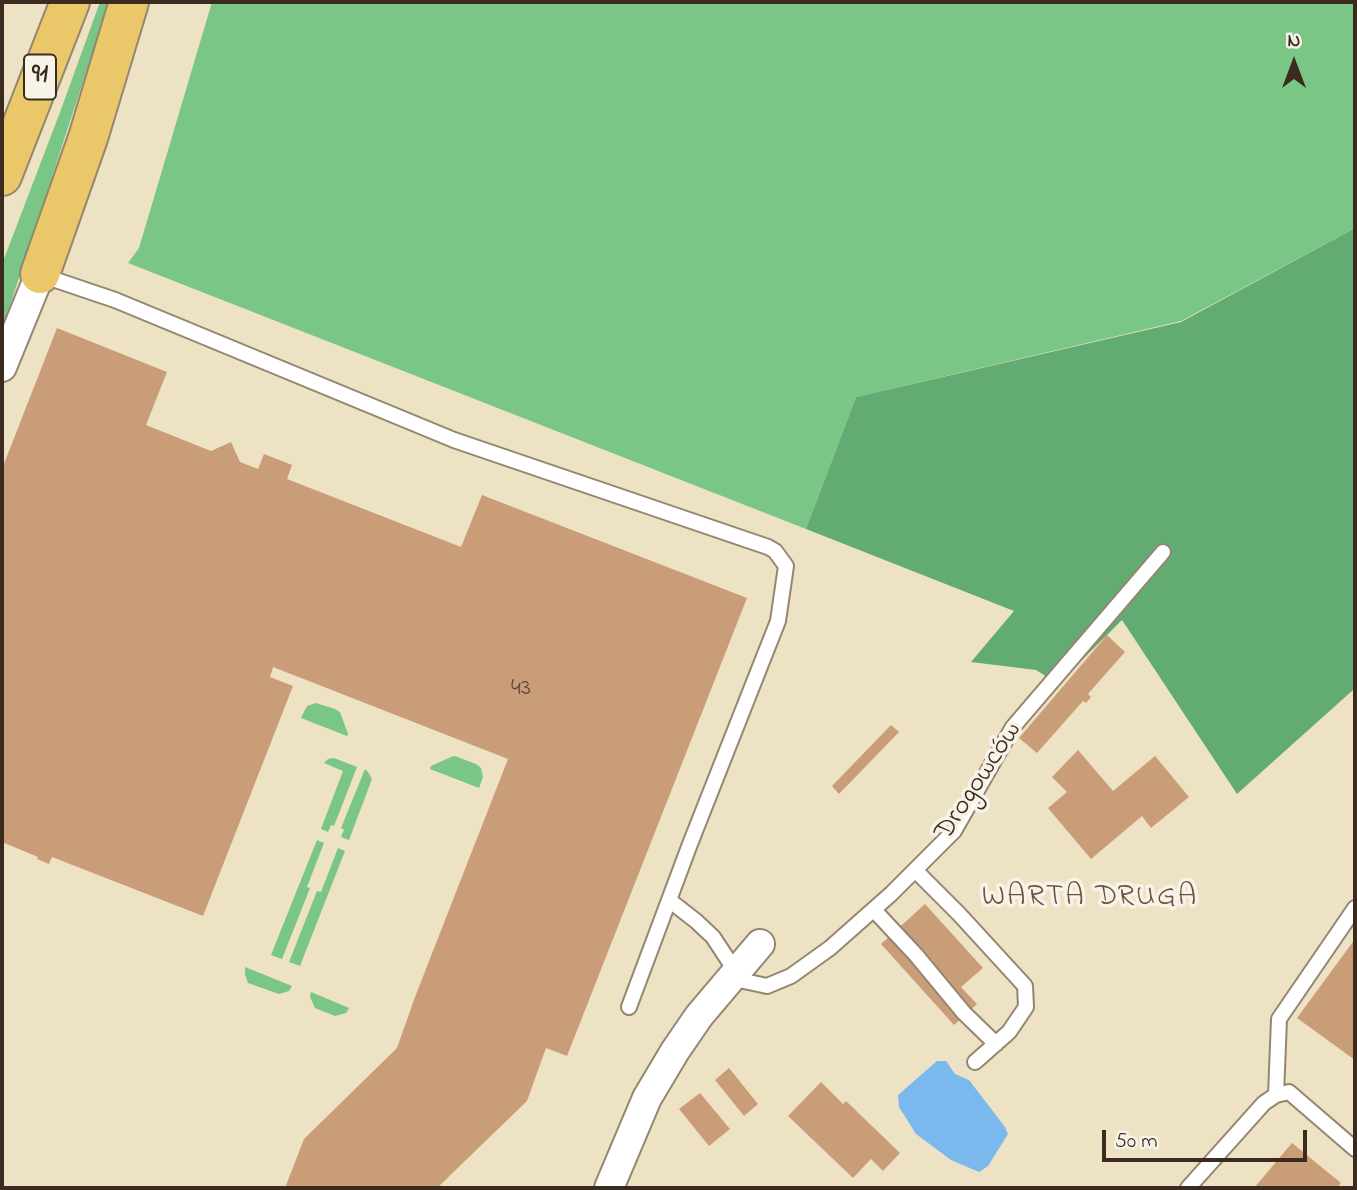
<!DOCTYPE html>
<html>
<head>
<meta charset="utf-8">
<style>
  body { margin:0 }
  #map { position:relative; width:1357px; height:1190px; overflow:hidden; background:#eee2c4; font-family:"Indie Flower",sans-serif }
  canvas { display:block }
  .frame { position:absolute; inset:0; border:4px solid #3b2a1e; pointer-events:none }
  .north { position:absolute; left:1259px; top:28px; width:70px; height:70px; -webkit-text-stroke:5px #f7f3e8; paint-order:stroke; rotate:0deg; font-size:19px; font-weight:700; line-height:28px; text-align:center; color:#3b2a1e }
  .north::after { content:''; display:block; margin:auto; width:24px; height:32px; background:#3b2a1e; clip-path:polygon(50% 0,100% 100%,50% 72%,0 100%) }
  .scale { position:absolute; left:1102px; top:1130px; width:205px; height:32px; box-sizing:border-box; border:4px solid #3b2a1e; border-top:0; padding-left:9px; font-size:21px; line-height:24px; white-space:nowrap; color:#3b2a1e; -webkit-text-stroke:5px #f7f3e8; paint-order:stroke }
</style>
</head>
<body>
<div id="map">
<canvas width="1357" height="1190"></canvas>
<div class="frame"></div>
<div class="north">N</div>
<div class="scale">50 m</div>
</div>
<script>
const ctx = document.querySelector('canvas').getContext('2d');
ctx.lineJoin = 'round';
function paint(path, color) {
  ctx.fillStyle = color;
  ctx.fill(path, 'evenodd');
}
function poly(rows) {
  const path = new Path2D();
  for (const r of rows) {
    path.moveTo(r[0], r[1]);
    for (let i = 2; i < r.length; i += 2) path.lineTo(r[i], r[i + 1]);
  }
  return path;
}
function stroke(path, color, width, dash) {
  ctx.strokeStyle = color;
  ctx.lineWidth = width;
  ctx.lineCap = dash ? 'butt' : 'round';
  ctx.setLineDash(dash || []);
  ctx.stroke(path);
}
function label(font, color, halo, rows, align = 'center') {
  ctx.font = font + ' "Indie Flower",sans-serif';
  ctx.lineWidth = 7;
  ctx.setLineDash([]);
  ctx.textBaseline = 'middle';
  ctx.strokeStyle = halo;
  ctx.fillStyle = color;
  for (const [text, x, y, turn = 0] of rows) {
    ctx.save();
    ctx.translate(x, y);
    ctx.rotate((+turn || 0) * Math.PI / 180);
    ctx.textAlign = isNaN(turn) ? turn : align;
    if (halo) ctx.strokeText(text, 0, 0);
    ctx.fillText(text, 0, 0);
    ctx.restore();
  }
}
const green = poly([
  [100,2,109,2,2,330,2,264,59,115],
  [212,2,1355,2,1355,228,1181,321,856,397,806,529,128,263,139,248],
  [316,703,335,709,340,712,348,734,347,736,301,718,307,706],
  [455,756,476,764,481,768,483,777,479,788,430,769,431,766,451,757],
  [334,758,357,767,334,826,331,825,328,832,321,829,343,771,324,763,328,759],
  [365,769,368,772,372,779,349,840,341,837,344,830,341,828],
  [317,840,324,843,307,887,310,888,282,959,271,955],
  [338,848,345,851,300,966,289,962,317,891,321,892],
  [245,967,292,986,289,991,279,994,248,983,245,974],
  [311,992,349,1008,346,1013,335,1016,315,1008,310,997]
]);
const forest = poly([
  [1355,228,1355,690,1353,690,1237,794,1122,620,1058,684,1036,670,971,662,1014,611,806,529,856,397,1181,322]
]);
const water = poly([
  [937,1061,946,1061,955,1074,969,1080,1005,1127,1008,1134,988,1166,979,1172,951,1160,916,1134,899,1107,898,1095]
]);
const building = poly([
  [57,328,167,372,146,425,211,451,231,442,240,462,258,469,264,454,292,465,287,479,461,547,482,495,747,598,567,1056,546,1048,527,1101,437,1188,285,1188,304,1139,397,1048,415,997,508,759,273,667,270,677,293,686,203,916,52,857,49,864,37,859,38,857,2,842,2,469],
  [1107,635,1125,652,1088,694,1091,697,1086,703,1083,701,1037,753,1019,738],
  [891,725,899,732,839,794,832,786],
  [1078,750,1113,791,1155,756,1189,797,1151,828,1142,816,1091,859,1048,808,1067,792,1052,777],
  [925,904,983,968,961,987,977,1004,954,1025,881,944],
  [1355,939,1355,1060,1297,1018],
  [729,1068,758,1104,744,1116,715,1080],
  [821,1082,843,1104,846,1101,900,1153,883,1171,871,1159,853,1178,788,1116],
  [700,1093,730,1129,709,1146,679,1109],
  [1292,1143,1341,1183,1337,1188,1254,1188]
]);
const lane = poly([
  [41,275,115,300,454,440,768,547,775,551,786,566,778,621,690,844,629,1007],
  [915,870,959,914,1025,986,1026,1007,1009,1032,975,1062],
  [669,900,696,921,713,937,736,972],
  [874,910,916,955,964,1013,996,1044],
  [730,978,767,986,791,976,830,948,891,894,954,831,1013,727,1163,552],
  [1276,1095,1279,1019,1355,908],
  [1188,1188,1264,1103,1276,1095,1289,1092,1355,1149]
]);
const street = poly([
  [2,367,40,274],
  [609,1188,647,1098,675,1051,699,1016,760,944]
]);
const primary = poly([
  [2,176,70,2],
  [40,274,88,138,129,2]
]);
const numberNames = [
  ["43",521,690]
];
const shields = [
  [40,77,32]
];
const shieldNames = [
  ["91",40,77]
];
const streetNames = [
  ["Drogowców",980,782,-57]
];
const neighbourhoodNames = [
  ["WARTA DRUGA",1090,899]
];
paint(green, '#79c686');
paint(forest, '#62ab73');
paint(water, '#7bb8ee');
paint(building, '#c99d78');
stroke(lane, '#948671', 18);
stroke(street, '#948671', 32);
stroke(primary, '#948671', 42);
stroke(lane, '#fff', 14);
stroke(street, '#fff', 28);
stroke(primary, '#eac769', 38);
label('24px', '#5e4734', null, numberNames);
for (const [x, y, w] of shields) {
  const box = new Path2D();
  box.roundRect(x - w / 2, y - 22.5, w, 45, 5);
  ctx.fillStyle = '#f7f3e8';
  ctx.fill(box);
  stroke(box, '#3b2a1e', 2);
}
label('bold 26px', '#3b2a1e', null, shieldNames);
label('28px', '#3b2a1e', '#f7f3e8', streetNames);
ctx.letterSpacing = '2px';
label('30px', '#6d523e', '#f7f3e8', neighbourhoodNames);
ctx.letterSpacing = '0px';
</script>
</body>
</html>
